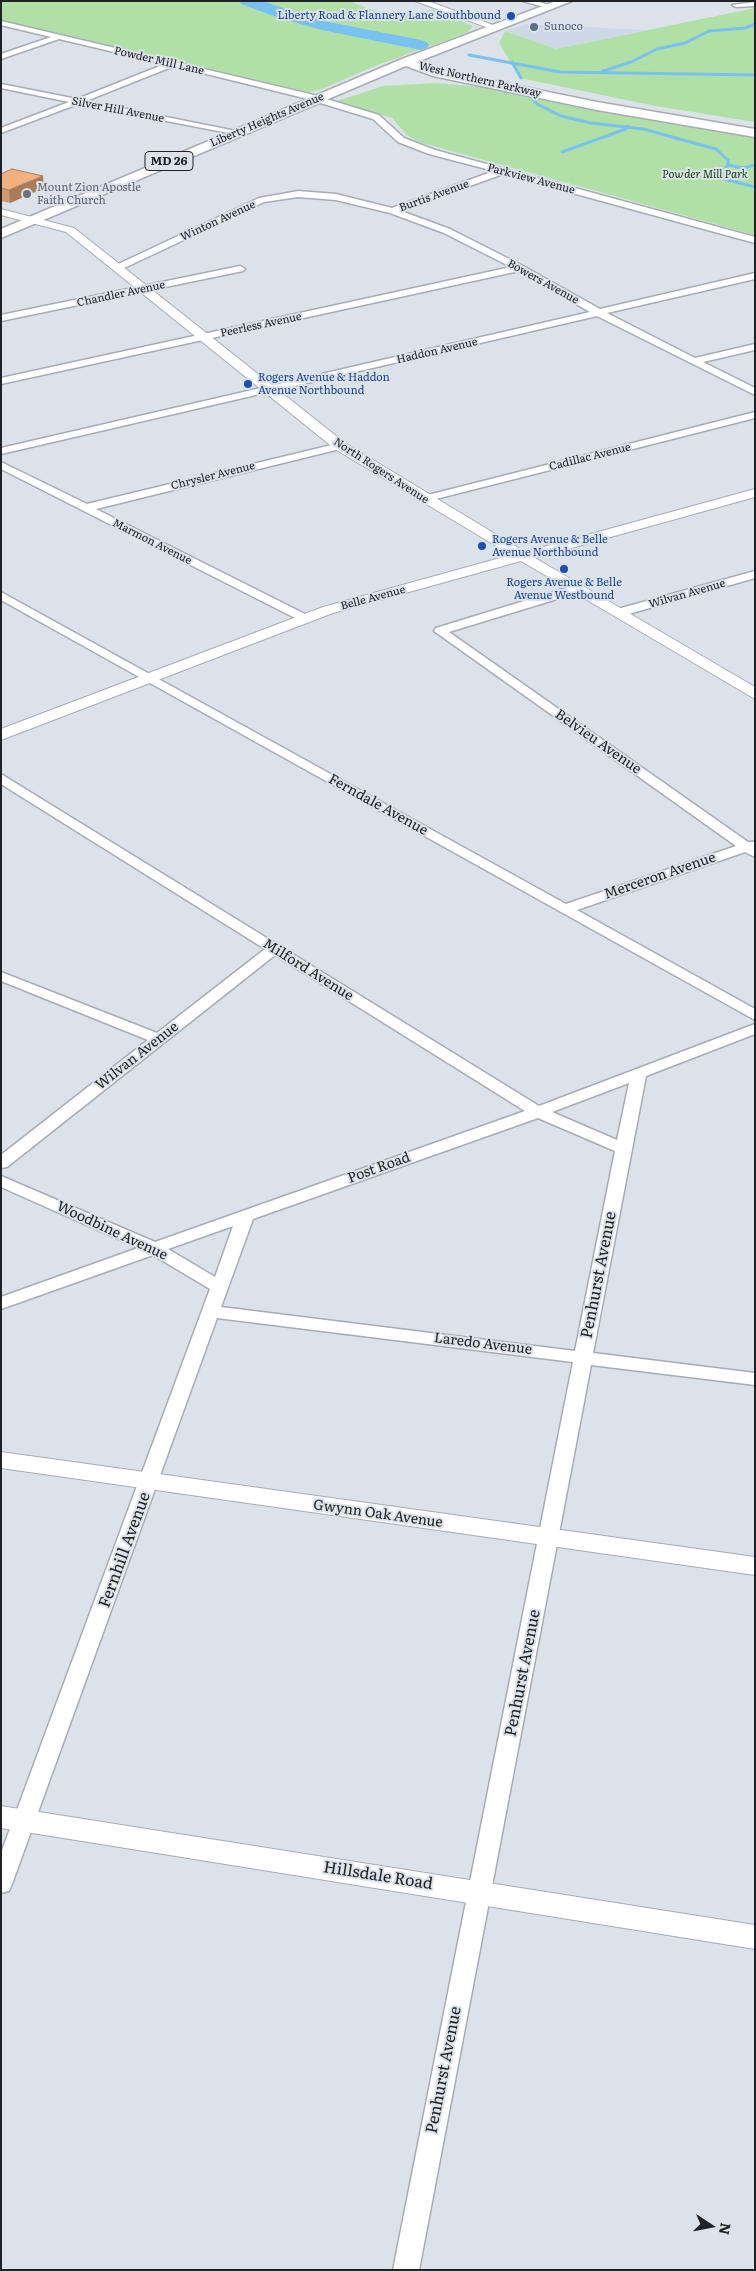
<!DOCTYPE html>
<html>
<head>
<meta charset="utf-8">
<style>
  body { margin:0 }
  #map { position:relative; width:756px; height:2271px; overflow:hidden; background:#dce2ea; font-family:Literata,serif }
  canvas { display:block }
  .frame { position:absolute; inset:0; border:2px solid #202225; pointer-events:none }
  .north { position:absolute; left:686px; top:2201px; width:50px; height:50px; -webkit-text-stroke:4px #dce2ea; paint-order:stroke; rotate:101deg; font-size:14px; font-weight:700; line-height:20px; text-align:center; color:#202225 }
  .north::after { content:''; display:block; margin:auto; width:18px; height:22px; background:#202225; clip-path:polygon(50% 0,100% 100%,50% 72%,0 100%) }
</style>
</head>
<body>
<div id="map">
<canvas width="756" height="2271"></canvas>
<div class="frame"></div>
<div class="north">N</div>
</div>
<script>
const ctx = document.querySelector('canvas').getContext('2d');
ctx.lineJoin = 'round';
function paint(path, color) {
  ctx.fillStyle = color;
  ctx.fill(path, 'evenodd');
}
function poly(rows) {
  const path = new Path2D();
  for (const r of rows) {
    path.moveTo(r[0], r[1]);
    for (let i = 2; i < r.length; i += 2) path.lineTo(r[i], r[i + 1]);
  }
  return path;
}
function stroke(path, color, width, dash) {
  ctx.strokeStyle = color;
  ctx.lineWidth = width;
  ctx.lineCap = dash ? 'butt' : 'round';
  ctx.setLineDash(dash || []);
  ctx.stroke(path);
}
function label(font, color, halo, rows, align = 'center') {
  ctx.font = font + ' Literata,serif';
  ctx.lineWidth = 4;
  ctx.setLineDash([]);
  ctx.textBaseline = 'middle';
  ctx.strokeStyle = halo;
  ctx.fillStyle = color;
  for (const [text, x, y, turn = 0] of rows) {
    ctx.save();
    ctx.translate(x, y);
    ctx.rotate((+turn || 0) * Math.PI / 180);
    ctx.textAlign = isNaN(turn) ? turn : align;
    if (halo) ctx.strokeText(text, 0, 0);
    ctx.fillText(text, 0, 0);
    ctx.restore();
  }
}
const built = poly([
  [525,24,646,30,556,49,505,31]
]);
const green = poly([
  [1,1,349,1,390,17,433,10,473,26,468,32,370,68,320,90,309,92,1,20],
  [755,8,755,122,655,106,520,78,499,43,505,31,556,49],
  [436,83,494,88,626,115,755,136,755,235,419,142,407,135,392,118,337,101,383,86]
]);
const stream = poly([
  [469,55,560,72,755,75],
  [512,62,521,78],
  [603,71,631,62,657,49,685,43,709,31,745,28,755,24],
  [532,98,537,104,561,116,591,123,643,129,716,149,728,160,728,165,721,173,724,179,755,187],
  [562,152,626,129,628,126],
  [728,165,743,168,755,165]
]);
const river = poly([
  [239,1,262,1,324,21,421,40,427,42,429,45,427,48,421,50,322,30,279,18,241,4,239,1]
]);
const minor = poly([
  [523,1,536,1,555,7,551,9,523,1],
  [755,2,755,6,736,7,732,5,755,2],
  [1,21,310,94,379,115,404,138,435,150,755,237,755,243,503,174,401,211,450,229,523,266,600,309,755,273,755,279,607,313,695,358,755,344,755,350,703,362,755,388,755,395,597,316,1,454,1,448,590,312,519,271,1,384,1,378,511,267,444,233,390,213,336,200,298,197,264,202,120,270,114,270,114,266,259,198,298,191,336,194,392,208,494,171,429,154,398,142,373,119,304,98,174,66,86,101,236,131,240,133,239,135,78,104,1,133,1,128,69,102,1,88,1,84,77,99,165,64,59,39,1,59,1,54,51,37,1,25,1,21],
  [240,266,245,269,243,271,1,321,1,315,240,266],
  [755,412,755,418,424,502,418,499,420,497,755,412],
  [340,443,345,446,344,448,96,509,307,615,309,618,303,622,1,469,1,462,87,504,340,443],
  [755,571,755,578,618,617,612,613,614,610,755,571],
  [576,585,580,586,580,592,449,632,748,842,755,842,755,857,745,852,577,910,755,1009,755,1020,1,600,1,592,566,904,736,846,434,631,436,628,576,585],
  [1,774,539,1106,755,1024,755,1034,646,1076,593,1353,755,1373,755,1385,591,1365,419,2270,393,2270,573,1362,217,1318,12,1884,9,1891,1,1893,1,1853,210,1289,153,1255,1,1309,1,1297,138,1248,1,1187,1,1176,155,1242,525,1111,275,955,7,1167,1,1168,1,1155,148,1040,1,981,1,972,157,1033,265,949,1,784,1,774],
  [629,1083,617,1140,552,1112,629,1083],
  [538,1118,615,1151,575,1351,221,1307,253,1219,538,1118],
  [233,1226,215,1277,168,1249,233,1226]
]);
const tertiary = poly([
  [415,1,428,1,501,28,494,30,415,1],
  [1,209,74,228,345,443,525,552,755,489,755,497,535,558,755,687,755,699,521,561,333,613,1,740,1,729,323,607,511,555,335,449,66,232,1,215,1,209],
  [1,1452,755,1557,755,1575,1,1468,1,1452],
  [1,1806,755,1925,755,1949,1,1828,1,1806]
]);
const primary = poly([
  [556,1,572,1,417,62,436,69,597,102,755,129,755,137,597,110,433,76,406,66,1,238,1,229,402,59,556,1]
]);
const wall = poly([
  [1,174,44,188,10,203,1,201]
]);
const shadedWall = poly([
  [43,176,44,188,10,203,9,190]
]);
const building = poly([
  [12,169,43,176,9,190,1,188,1,174,12,169]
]);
const markers = [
  [511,16,5,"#1a4fb4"],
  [534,27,5,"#5c6f8a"],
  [27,194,5,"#6b7280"],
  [248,384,5,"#1a4fb4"],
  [482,546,5,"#1a4fb4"],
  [564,569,5,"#1a4fb4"]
];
const farTransitnames = [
  ["Liberty Road & Flannery Lane Southbound",501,16,"right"],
  ["Rogers Avenue & Haddon",258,378],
  ["Avenue Northbound",258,391],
  ["Rogers Avenue & Belle",492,540],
  ["Avenue Northbound",492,553],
  ["Rogers Avenue & Belle",564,583,"center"],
  ["Avenue Westbound",564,596,"center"]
];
const farServicenames = [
  ["Sunoco",544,27]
];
const farStreetnames = [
  ["Powder Mill Lane",159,61,13],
  ["West Northern Parkway",480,80,13],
  ["Silver Hill Avenue",118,110,11],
  ["Liberty Heights Avenue",267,120,-23],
  ["Parkview Avenue",531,179,15],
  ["Burtis Avenue",434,196,-20],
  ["Winton Avenue",218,221,-25],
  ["Bowers Avenue",543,282,29],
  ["Chandler Avenue",121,294,-12],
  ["Peerless Avenue",261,325,-12],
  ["Haddon Avenue",437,351,-13],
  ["Cadillac Avenue",590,457,-14],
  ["North Rogers Avenue",381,471,33],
  ["Chrysler Avenue",213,476,-14],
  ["Marmon Avenue",152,542,27],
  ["Wilvan Avenue",687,594,-16],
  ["Belle Avenue",373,598,-15]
];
const farParknames = [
  ["Powder Mill Park",705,175]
];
const farWorshipnames = [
  ["Mount Zion Apostle",37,188],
  ["Faith Church",37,201]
];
const shields = [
  [169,161,48]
];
const shieldNames = [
  ["MD 26",169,161]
];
const streetNames = [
  ["Belvieu Avenue",598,742,35],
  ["Ferndale Avenue",378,805,29],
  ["Merceron Avenue",660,876,-19],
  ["Milford Avenue",308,970,32],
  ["Wilvan Avenue",137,1056,-38],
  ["Post Road",379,1168,-20],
  ["Woodbine Avenue",112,1231,25],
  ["Laredo Avenue",483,1344,7],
  ["Gwynn Oak Avenue",378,1514,8]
];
const nearStreetnames = [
  ["Penhurst Avenue",599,1275,-79],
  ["Fernhill Avenue",125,1550,-70],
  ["Penhurst Avenue",523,1673,-79],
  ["Hillsdale Road",378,1876,9],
  ["Penhurst Avenue",444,2070,-79]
];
paint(built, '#cdd8e6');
paint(green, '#b1e0a7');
stroke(stream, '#77c2f0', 3);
paint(river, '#77c2f0');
stroke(minor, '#a7acb4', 3);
stroke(tertiary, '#a7acb4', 2);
stroke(primary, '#a7acb4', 3);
paint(minor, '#fff');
paint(tertiary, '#fff');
paint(primary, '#fff');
paint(wall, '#cf986d');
paint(shadedWall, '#a97c59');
paint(building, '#f1b17f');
stroke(building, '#a97c59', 1);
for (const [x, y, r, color] of markers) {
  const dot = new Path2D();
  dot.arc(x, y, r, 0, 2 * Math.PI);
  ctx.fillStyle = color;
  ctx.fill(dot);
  stroke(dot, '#dce2ea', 2);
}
label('11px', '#164399', '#dce2ea', farTransitnames, 'left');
label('11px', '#4e5e75', '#dce2ea', farServicenames, 'left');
label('11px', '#202225', '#dce2ea', farStreetnames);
label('italic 11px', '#154608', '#dce2ea', farParknames);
label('11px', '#5b616d', '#dce2ea', farWorshipnames, 'left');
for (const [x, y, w] of shields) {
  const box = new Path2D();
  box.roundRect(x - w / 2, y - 9.5, w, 19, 4);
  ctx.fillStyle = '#dce2ea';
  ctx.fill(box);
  stroke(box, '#202225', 1);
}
label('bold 12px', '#202225', null, shieldNames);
label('14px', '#202225', '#dce2ea', streetNames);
label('16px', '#202225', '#dce2ea', nearStreetnames);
</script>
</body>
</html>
